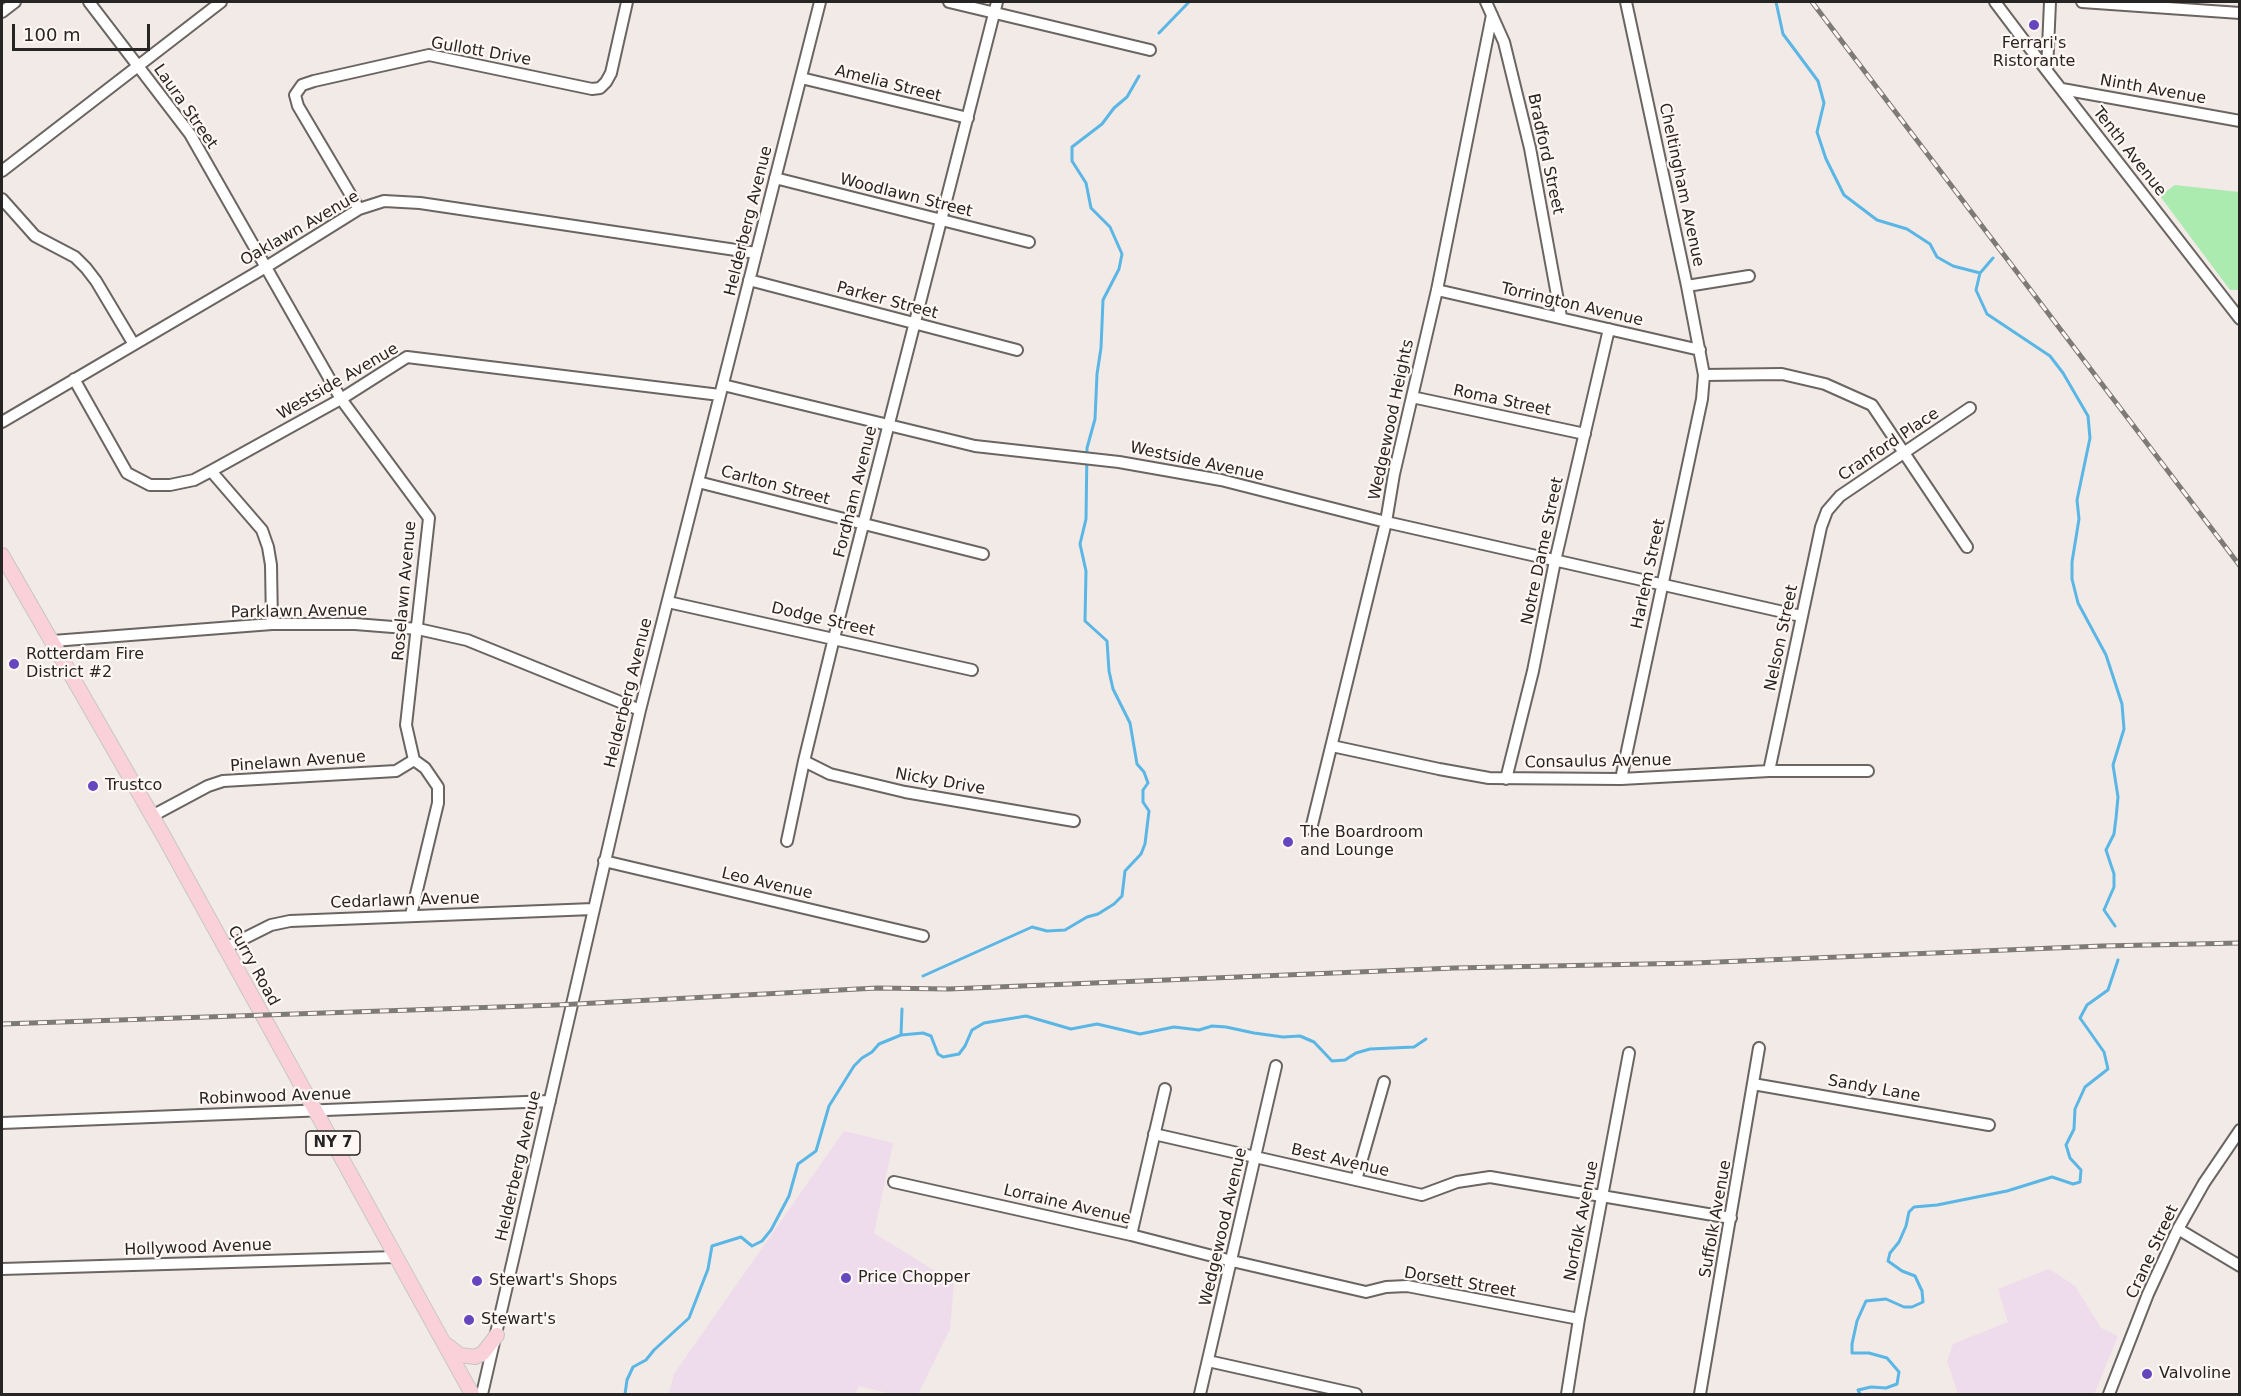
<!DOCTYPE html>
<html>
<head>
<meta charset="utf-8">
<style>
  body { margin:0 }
  #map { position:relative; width:2241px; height:1396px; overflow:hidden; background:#f1eae7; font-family:"DejaVu Sans",sans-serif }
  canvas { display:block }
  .frame { position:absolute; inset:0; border:3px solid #272524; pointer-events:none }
  .scale { position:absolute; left:12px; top:24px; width:138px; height:27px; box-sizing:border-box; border:3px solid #272524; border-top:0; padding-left:8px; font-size:18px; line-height:21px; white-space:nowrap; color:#272524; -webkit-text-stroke:4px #fff7f4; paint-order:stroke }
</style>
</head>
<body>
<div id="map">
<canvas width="2241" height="1396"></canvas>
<div class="frame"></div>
<div class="scale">100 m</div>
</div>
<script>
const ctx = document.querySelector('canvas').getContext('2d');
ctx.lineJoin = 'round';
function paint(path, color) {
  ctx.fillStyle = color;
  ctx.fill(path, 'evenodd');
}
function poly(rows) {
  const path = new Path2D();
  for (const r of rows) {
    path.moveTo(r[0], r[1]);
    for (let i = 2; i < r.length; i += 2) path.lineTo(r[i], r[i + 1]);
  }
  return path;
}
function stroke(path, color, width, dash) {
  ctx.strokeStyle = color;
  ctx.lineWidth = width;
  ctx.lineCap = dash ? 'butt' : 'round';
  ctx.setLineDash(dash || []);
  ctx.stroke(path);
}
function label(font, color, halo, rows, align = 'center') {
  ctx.font = font + ' "DejaVu Sans",sans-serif';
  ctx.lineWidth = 4.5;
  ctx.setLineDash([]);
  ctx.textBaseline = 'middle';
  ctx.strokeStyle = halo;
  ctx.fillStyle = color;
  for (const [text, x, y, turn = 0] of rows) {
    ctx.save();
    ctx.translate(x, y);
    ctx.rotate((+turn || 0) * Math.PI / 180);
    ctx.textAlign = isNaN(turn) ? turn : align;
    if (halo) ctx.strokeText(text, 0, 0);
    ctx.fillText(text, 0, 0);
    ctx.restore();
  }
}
const commercial = poly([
  [844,1131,893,1143,874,1233,954,1283,950,1329,918,1394,892,1394,859,1386,855,1394,669,1394,674,1374],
  [2049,1269,2075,1286,2101,1328,2118,1336,2095,1392,2092,1394,1958,1394,1947,1361,1953,1344,2008,1322,1998,1289]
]);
const green = poly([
  [2175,185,2239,192,2239,290,2230,290,2160,196]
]);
const stream = poly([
  [1776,2,1783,34,1818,81,1824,103,1817,132,1826,159,1844,195,1877,220,1907,229,1930,244,1937,257,1953,266,1980,273,1976,290,1987,314,2050,356,2063,373,2088,416,2090,438,2077,500,2079,519,2072,562,2072,579,2078,603,2106,655,2122,704,2124,729,2113,765,2118,797,2116,818,2114,834,2106,850,2114,874,2114,887,2104,910,2115,926],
  [1159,33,1189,2],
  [1981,272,1993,258],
  [923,976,1032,927,1047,931,1065,930,1087,917,1098,914,1114,904,1122,896,1125,871,1141,854,1145,844,1149,811,1143,802,1143,790,1148,783,1144,772,1137,764,1130,723,1113,689,1109,671,1107,641,1085,621,1086,571,1080,544,1086,519,1087,448,1095,419,1097,374,1101,348,1103,300,1119,269,1122,254,1110,227,1091,208,1086,183,1072,161,1072,147,1102,124,1114,108,1127,97,1139,76],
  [901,1035,923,1033,931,1036,938,1054,943,1057,959,1054,965,1046,972,1030,984,1023,1026,1016,1071,1029,1097,1024,1140,1034,1174,1027,1199,1030,1212,1026,1226,1027,1254,1033,1283,1037,1300,1036,1314,1042,1332,1061,1345,1060,1356,1053,1370,1049,1414,1047,1426,1039],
  [625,1394,627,1380,633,1367,646,1360,654,1350,689,1318,708,1269,712,1246,741,1237,752,1246,762,1241,771,1230,789,1196,798,1164,816,1151,829,1106,854,1066,862,1058,872,1052,879,1044,901,1035,902,1009],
  [1860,1394,1858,1390,1871,1387,1886,1388,1897,1384,1899,1372,1887,1358,1869,1353,1852,1353,1852,1344,1857,1321,1866,1301,1886,1299,1904,1307,1912,1307,1923,1302,1922,1291,1915,1276,1902,1271,1888,1261,1890,1253,1899,1242,1906,1226,1909,1212,1914,1207,1937,1205,2007,1191,2052,1177,2073,1184,2080,1182,2081,1170,2070,1158,2066,1145,2074,1129,2075,1109,2085,1087,2108,1069,2104,1052,2080,1018,2087,1005,2108,990,2118,960]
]);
const minor = poly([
  [89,2,190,134,341,399,429,518,406,725,414,760,425,768,438,787,438,803,411,915],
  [949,2,1150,50],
  [1486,2,1504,42,1530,148,1561,317],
  [1995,2,2047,71,2240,319],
  [2082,2,2240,13],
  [2,12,15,2],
  [2047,71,2050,2],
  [801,78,968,118],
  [2062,89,2240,121],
  [2,171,221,2],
  [775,178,1029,242],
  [2,199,35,236,75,257,86,268,96,281,133,343],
  [359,209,298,106,295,95,302,85,314,81,429,55,592,89,600,88,606,82,611,73,627,2],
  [749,280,1017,350],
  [1687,286,1749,276],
  [1437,290,1700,350],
  [1704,375,1782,374,1825,384,1872,405,1967,547],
  [74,379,127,473,150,485,170,485,194,480,211,471,341,399,407,357,720,395],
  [723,385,975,446,1119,462,1221,480,1386,522,1801,616],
  [1412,397,1585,434],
  [2,422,266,267,359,209,384,201,420,203,756,253],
  [211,471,262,530,268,547,271,565,272,624],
  [698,482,983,554],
  [668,602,972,670],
  [53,641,272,624,355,624,418,629,467,640,640,710],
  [1332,746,1439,769,1489,778,1621,779,1769,771,1868,771],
  [804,761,830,774,905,792,1074,821],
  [1769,771,1821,527,1827,511,1840,496,1970,408],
  [1506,779,1533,671,1555,561,1609,329],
  [1621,779,1702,399,1704,375,1687,286,1626,2],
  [152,816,208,786,223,781,396,771,414,760],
  [1311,829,1386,522,1394,474,1437,290,1492,15],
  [787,841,804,761,834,638,997,2],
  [604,861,923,936],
  [225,948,271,925,290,921,593,909],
  [1753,1084,1989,1125],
  [2,1123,550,1101],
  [1154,1134,1422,1195,1457,1182,1490,1177,1731,1218],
  [1356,1180,1384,1082],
  [894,1182,1131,1235,1232,1261,1366,1292,1386,1287,1407,1286,1579,1319],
  [2178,1229,2240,1266],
  [1131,1235,1165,1089],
  [2,1269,395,1257],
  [1208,1361,1356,1394],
  [482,1394,640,710,820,2],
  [1200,1394,1276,1066],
  [1567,1394,1579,1319,1629,1053],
  [1700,1394,1759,1048],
  [2109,1394,2148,1294,2178,1229,2204,1183,2240,1130]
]);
const major = poly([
  [2,555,163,835,472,1394],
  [447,1345,460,1355,475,1357,483,1353,497,1335]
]);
const rail = poly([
  [1812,2,2240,566],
  [2,1024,557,1005,877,988,949,989,1454,968,1694,963,2102,946,2240,943]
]);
const markers = [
  [2034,25,6,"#6546bf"],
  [14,664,6,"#6546bf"],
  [93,786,6,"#6546bf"],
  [1288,842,6,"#6546bf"],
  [846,1278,6,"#6546bf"],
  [477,1281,6,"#6546bf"],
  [469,1320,6,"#6546bf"],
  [2147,1374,6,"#6546bf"]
];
const shields = [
  [333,1143,54]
];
const shieldNames = [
  ["NY 7",333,1143]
];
const poiNames = [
  ["Ferrari's",2034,44,"center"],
  ["Ristorante",2034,62,"center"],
  ["Rotterdam Fire",26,655],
  ["District #2",26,673],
  ["Trustco",105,786],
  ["The Boardroom",1300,833],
  ["and Lounge",1300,851],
  ["Price Chopper",858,1278],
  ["Stewart's Shops",489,1281],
  ["Stewart's",481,1320],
  ["Valvoline",2159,1374]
];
const streetNames = [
  ["Gullott Drive",481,52,10],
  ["Amelia Street",888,84,14],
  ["Ninth Avenue",2153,90,10],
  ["Laura Street",185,107,55],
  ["Tenth Avenue",2129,152,52],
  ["Bradford Street",1545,154,78],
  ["Cheltingham Avenue",1681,185,78],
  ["Woodlawn Street",906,196,14],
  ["Helderberg Avenue",749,221,-76],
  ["Oaklawn Avenue",300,229,-30],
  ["Parker Street",887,301,15],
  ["Torrington Avenue",1572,305,13],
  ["Westside Avenue",338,382,-30],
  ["Roma Street",1502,401,12],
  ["Wedgewood Heights",1392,420,-78],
  ["Cranford Place",1889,445,-34],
  ["Westside Avenue",1197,462,12],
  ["Carlton Street",775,486,15],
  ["Fordham Avenue",856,492,-76],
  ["Notre Dame Street",1543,551,-78],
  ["Harlem Street",1649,574,-78],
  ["Roselawn Avenue",405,591,-85],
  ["Parklawn Avenue",299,612,-1],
  ["Dodge Street",823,620,13],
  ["Nelson Street",1782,638,-78],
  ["Helderberg Avenue",629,693,-76],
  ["Pinelawn Avenue",298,762,-4],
  ["Consaulus Avenue",1598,762,-1],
  ["Nicky Drive",940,782,10],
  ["Leo Avenue",767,884,13],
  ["Cedarlawn Avenue",405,901,-2],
  ["Curry Road",253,966,61],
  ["Sandy Lane",1874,1089,10],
  ["Robinwood Avenue",275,1097,-2],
  ["Best Avenue",1340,1161,13],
  ["Helderberg Avenue",519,1166,-77],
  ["Lorraine Avenue",1067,1205,13],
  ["Suffolk Avenue",1716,1219,-80],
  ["Norfolk Avenue",1582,1221,-79],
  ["Wedgewood Avenue",1224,1227,-77],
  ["Hollywood Avenue",198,1248,-2],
  ["Crane Street",2153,1252,-65],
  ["Dorsett Street",1460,1283,10]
];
paint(commercial, '#eedbeb');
paint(green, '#abebaf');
stroke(stream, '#5ab6e5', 3);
stroke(minor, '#6b6562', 14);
stroke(major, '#c7c6c6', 16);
stroke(minor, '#fff', 10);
stroke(major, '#fad1d9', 14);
stroke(rail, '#7e7a78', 5);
stroke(rail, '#fff7f4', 3, [9]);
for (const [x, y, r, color] of markers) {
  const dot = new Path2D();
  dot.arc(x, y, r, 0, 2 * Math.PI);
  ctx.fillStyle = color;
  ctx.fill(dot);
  stroke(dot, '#fff7f4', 2);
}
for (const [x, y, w] of shields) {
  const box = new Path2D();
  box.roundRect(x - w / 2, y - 12, w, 24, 4.5);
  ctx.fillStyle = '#fff7f4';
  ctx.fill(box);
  stroke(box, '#272524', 1.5);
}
label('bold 15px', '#272524', null, shieldNames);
label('16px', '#272524', '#fff7f4', poiNames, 'left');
label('16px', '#272524', '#fff7f4', streetNames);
</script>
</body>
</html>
